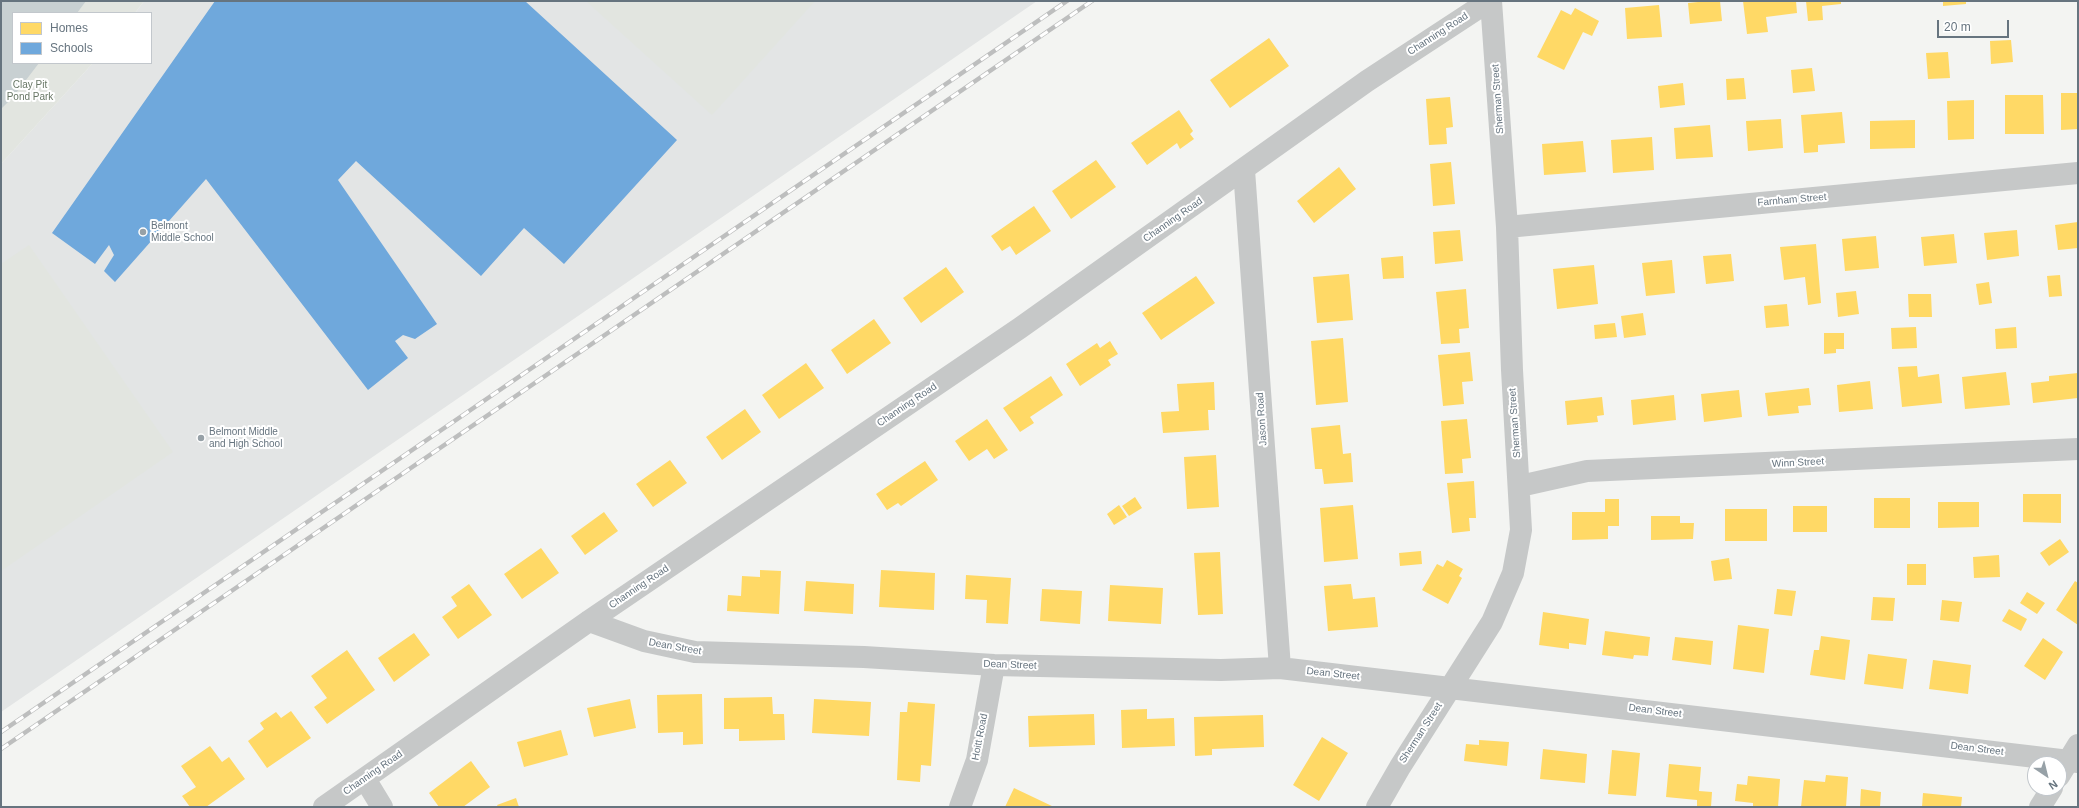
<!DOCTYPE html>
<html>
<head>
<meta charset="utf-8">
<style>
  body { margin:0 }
  #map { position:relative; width:2079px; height:808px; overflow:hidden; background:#f3f4f2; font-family:Arial,sans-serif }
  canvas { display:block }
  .frame { position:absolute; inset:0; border:2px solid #66747f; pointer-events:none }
  .legend { position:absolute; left:12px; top:12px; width:140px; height:52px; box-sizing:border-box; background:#fff; border:1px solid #c2c7cc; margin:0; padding:5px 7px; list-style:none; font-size:12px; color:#66747f }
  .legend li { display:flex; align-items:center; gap:8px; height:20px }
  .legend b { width:20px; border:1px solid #c2c7cc }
  .north { position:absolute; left:2027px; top:756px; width:40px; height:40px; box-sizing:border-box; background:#fff; border:1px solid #c2c7cc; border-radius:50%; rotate:145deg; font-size:11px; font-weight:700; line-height:16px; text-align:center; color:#66747f }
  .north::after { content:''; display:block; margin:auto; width:14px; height:18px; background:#97a1a7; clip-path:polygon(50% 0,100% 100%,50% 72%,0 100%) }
  .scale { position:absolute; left:1937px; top:20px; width:72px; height:18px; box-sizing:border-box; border:2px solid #66747f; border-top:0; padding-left:5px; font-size:12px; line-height:14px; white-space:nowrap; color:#66747f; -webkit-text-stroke:3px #fff; paint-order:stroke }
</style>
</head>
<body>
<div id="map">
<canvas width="2079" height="808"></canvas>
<div class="frame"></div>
<ul class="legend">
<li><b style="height:11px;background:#ffd966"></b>Homes</li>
<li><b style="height:11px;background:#6fa8dc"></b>Schools</li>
</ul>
<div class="north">N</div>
<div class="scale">20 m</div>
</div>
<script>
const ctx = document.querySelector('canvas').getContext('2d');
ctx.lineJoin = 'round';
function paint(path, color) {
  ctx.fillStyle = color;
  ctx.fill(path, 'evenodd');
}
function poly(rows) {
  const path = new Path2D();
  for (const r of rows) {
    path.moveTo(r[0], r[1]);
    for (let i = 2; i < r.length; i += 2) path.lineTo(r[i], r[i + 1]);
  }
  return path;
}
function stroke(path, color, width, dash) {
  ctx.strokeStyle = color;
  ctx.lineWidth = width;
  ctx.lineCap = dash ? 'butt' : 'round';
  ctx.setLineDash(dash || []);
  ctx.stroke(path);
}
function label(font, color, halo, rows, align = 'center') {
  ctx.font = font + ' Arial,sans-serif';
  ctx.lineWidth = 4;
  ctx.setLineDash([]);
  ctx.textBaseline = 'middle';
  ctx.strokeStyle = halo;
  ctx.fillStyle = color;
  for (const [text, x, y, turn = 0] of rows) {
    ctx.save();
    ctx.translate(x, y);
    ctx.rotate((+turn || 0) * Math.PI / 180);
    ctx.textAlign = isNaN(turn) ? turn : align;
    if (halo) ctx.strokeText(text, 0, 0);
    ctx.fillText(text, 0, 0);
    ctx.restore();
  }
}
const built = poly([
  [144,1,1037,1,1,712,1,164,93,63,151,63,151,13,135,13]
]);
const green = poly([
  [1,1,144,1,135,13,13,13,13,63,93,63,1,164],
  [586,1,815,1,712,115],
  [29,245,173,452,1,571,1,264]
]);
const water = poly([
  [1,1,86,1,77,13,13,13,13,63,39,63,13,97,1,109]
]);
const homes = poly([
  [1708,1,1720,1,1722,21,1690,24,1688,3],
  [1743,1,1796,1,1797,13,1766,17,1768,32,1747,34],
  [1806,1,1841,1,1841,4,1822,6,1823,20,1808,21],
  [1943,1,1966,1,1966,4,1943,6],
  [1659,5,1662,37,1627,39,1625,8],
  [1575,8,1599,21,1592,36,1583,32,1564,70,1537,57,1561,10,1571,15],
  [1269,38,1289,66,1230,108,1210,80],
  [2011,40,2013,62,1991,64,1990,41],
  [1948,52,1950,78,1928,79,1926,53],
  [1812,68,1815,91,1793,93,1791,70],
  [1744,78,1746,99,1727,100,1726,79],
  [1683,83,1685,105,1660,108,1658,86],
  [2061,93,2078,93,2078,129,2061,130],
  [2005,95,2043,95,2044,134,2005,134],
  [1450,97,1453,127,1446,128,1447,144,1429,145,1426,99],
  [1974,100,1974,139,1948,140,1947,101],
  [1179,110,1193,131,1190,134,1194,139,1180,149,1177,143,1147,165,1131,143],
  [1842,112,1845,143,1818,145,1818,152,1804,153,1801,115],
  [1781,119,1783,148,1748,151,1746,121],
  [1915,120,1915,148,1870,149,1870,121],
  [1710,125,1713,157,1676,159,1674,128],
  [1652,137,1654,170,1613,173,1611,140],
  [1583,141,1586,172,1544,175,1542,144],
  [1096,160,1116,187,1071,219,1052,191],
  [1451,162,1455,204,1433,206,1430,164],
  [1339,167,1356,189,1314,223,1297,201],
  [1034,206,1051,231,1016,255,1010,246,1002,251,991,236],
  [2078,222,2078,248,2058,250,2055,225],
  [1460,230,1463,261,1435,264,1433,232],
  [2017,230,2019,256,1987,260,1984,233],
  [1954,234,1957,263,1924,266,1921,237],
  [1876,236,1879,268,1845,271,1842,239],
  [1816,244,1821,303,1808,305,1805,277,1784,280,1780,247],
  [1731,254,1734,281,1706,284,1703,256],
  [1403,256,1404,278,1383,279,1381,258],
  [1672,260,1675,293,1646,296,1642,263],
  [1594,265,1598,304,1557,309,1553,269],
  [946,267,964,292,921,323,903,298],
  [1349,274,1353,320,1317,323,1313,277],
  [2060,275,2062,296,2049,297,2047,276],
  [1196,276,1215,303,1161,340,1142,313],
  [1989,282,1992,303,1979,305,1976,284],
  [1466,289,1469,328,1459,329,1460,343,1441,344,1436,292],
  [1856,291,1859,314,1838,317,1836,293],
  [1908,294,1931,294,1932,317,1909,317],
  [1787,304,1789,326,1766,328,1764,306],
  [1643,313,1646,335,1624,338,1621,316],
  [874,319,891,343,847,374,831,350],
  [1615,323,1617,337,1595,339,1594,325],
  [1916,327,1917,348,1892,349,1891,328],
  [2016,327,2017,348,1996,349,1995,329],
  [1824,333,1844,333,1844,349,1836,349,1836,353,1824,354],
  [1343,338,1348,402,1316,405,1311,341],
  [1110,341,1118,354,1108,360,1111,365,1080,386,1066,364,1097,343,1100,348],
  [1470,352,1473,381,1462,382,1464,404,1443,406,1438,355],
  [806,363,824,388,779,419,762,395],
  [1917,366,1918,377,1939,374,1942,403,1902,407,1898,367],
  [2006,372,2010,405,1965,409,1962,377],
  [2078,373,2078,398,2033,403,2031,383,2049,381,2049,376],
  [1051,376,1063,395,1030,417,1034,423,1020,432,1003,408],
  [1870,381,1873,409,1839,412,1837,385],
  [1214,382,1215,410,1208,410,1209,430,1163,433,1161,412,1179,411,1177,384],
  [1809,388,1811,405,1798,406,1799,413,1768,416,1765,393],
  [1739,390,1742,417,1704,422,1701,394],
  [1674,395,1676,420,1633,425,1631,400],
  [1602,397,1604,415,1597,416,1598,422,1567,425,1565,401],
  [745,409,761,432,722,460,706,437],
  [987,419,1008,450,994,459,987,449,969,461,955,441],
  [1467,419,1471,458,1462,459,1463,473,1445,474,1441,421],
  [1340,425,1343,454,1351,453,1353,482,1324,484,1322,469,1315,469,1311,428],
  [1216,455,1219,507,1187,509,1184,457],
  [670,460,687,483,653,507,636,484],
  [925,461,938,480,901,506,898,503,887,510,876,494],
  [1474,481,1476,518,1469,518,1470,531,1452,533,1447,483],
  [2023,494,2061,494,2061,523,2023,522],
  [1135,497,1142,508,1129,516,1122,506],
  [1874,498,1910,498,1910,528,1874,528],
  [1605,499,1619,499,1619,526,1608,526,1608,539,1572,540,1572,512,1605,512],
  [1938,502,1979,502,1979,527,1938,528],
  [1119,505,1127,517,1114,525,1107,514],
  [1353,505,1358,559,1324,562,1320,508],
  [1793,506,1827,506,1827,532,1793,532],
  [1725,509,1767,509,1767,541,1725,541],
  [604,512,618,531,585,555,571,536],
  [1651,516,1680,516,1680,523,1694,523,1693,539,1651,540],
  [2060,539,2069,552,2049,566,2040,553],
  [541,548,559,573,522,599,504,574],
  [1421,551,1422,564,1400,566,1399,553],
  [1220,552,1223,614,1198,615,1194,553],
  [1999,555,2000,577,1974,578,1973,557],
  [1729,558,1732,579,1714,581,1711,561],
  [1447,560,1463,569,1459,576,1462,578,1448,604,1422,590,1437,564,1443,567],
  [1907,564,1926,564,1926,585,1907,585],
  [760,570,781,571,779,614,727,611,728,595,741,596,742,576,760,577],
  [881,570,935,573,934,610,879,607],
  [966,575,1011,578,1008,624,986,623,987,600,965,599],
  [806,581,854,584,853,614,804,611],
  [2075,581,2078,583,2078,625,2056,610],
  [469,584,492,615,458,639,442,617,457,606,451,597],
  [1351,584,1353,599,1375,597,1378,627,1328,631,1324,586],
  [1110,585,1163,588,1161,624,1108,621],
  [1042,589,1082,591,1080,624,1040,621],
  [1777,589,1796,591,1792,616,1774,614],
  [2027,592,2045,603,2037,614,2020,603],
  [1873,597,1895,598,1893,621,1871,620],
  [1942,600,1962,602,1959,622,1940,620],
  [2009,609,2027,619,2021,631,2002,621],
  [1543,612,1589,619,1586,645,1569,643,1569,649,1539,645],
  [1738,625,1769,629,1764,673,1733,669],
  [1605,631,1650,637,1648,656,1634,655,1633,659,1602,655],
  [414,633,430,655,394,682,378,658],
  [1821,636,1850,640,1845,680,1810,675,1814,650,1819,650],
  [1675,637,1713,641,1711,665,1672,660],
  [2043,638,2063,652,2045,680,2024,666],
  [347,650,375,690,327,724,314,707,327,698,311,676],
  [1868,654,1907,659,1903,689,1864,684],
  [1933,660,1971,665,1968,694,1929,689],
  [702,694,703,744,683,745,683,732,658,733,657,695],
  [772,697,773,714,784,714,785,740,739,741,739,729,724,729,724,698],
  [630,699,636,728,594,737,587,708],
  [814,699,871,702,869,736,812,733],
  [908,702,935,704,931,766,921,765,920,782,897,780,900,712,907,712],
  [1147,709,1147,719,1174,718,1175,746,1122,748,1121,710],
  [291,711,311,738,267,768,248,741,264,729,260,723,276,712,281,718],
  [1094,714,1095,745,1029,747,1028,716],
  [1263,715,1264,747,1212,749,1212,755,1195,756,1194,717],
  [561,730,568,755,524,767,517,742],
  [1322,737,1348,753,1319,801,1293,785],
  [1479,740,1509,742,1507,766,1464,761,1466,744,1479,745],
  [210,746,222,762,229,757,245,779,206,807,190,807,182,796,196,787,181,766],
  [1543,749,1587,754,1585,783,1540,779],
  [1612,750,1640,753,1636,796,1608,794],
  [471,761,490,787,463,807,439,807,429,793],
  [1669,764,1701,767,1699,791,1712,792,1711,807,1697,807,1697,800,1666,797],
  [1826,775,1848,777,1846,807,1801,807,1804,780,1825,782],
  [1748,776,1780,779,1778,807,1753,807,1753,803,1735,801,1737,784,1747,785],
  [1014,788,1054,807,1005,807],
  [1861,789,1881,792,1880,807,1860,807],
  [1923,793,1962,797,1961,807,1922,807],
  [516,798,519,807,498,807,497,805]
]);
const schools = poly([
  [215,1,525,1,677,140,564,264,524,228,481,276,356,161,338,180,437,324,415,339,403,335,395,341,408,358,368,390,206,179,115,282,104,271,114,255,109,245,95,264,52,233]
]);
const minor = poly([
  [1244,170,1280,668],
  [1507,227,2078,173],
  [1520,486,1587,471,2078,449],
  [589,621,644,641,695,652,864,657,994,665,1221,670,1280,668,2078,762],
  [365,779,382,807],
  [324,807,589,621,1020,328,1367,81,1489,1],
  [960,807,977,760,994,665],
  [1377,807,1400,767,1492,622,1513,573,1521,530,1512,370,1507,227,1491,1]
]);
const tertiary = poly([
  [2059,776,2078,745],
  [2040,807,2052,788]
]);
const rail = poly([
  [1,732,1067,1],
  [1,749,1092,1]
]);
const markers = [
  [143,232,4,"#97a1a7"],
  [201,438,4,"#97a1a7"]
];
const streetNames = [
  ["Channing Road",1438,34,-33],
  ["Sherman Street",1498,99,-94],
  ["Farnham Street",1792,200,-5],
  ["Channing Road",1173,220,-35],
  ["Channing Road",907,405,-34],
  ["Jason Road",1262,419,-94],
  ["Sherman Street",1515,423,-94],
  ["Winn Street",1798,463,-3],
  ["Channing Road",639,587,-34],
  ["Dean Street",675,647,10],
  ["Dean Street",1010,665,2],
  ["Dean Street",1333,674,6],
  ["Dean Street",1655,711,7],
  ["Sherman Street",1421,733,-57],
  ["Hoitt Road",980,737,-79],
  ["Dean Street",1977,749,7],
  ["Channing Road",373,773,-35]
];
const parkNames = [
  ["Clay Pit",30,85],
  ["Pond Park",30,97]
];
const poiNames = [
  ["Belmont",151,226],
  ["Middle School",151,238],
  ["Belmont Middle",209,432],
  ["and High School",209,444]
];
paint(built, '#e3e5e5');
paint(green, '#e2e5e0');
paint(water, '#c8d0d2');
paint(homes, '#ffd966');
paint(schools, '#6fa8dc');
stroke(minor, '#c6c8c8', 22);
stroke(tertiary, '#c6c8c8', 22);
stroke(rail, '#bdbebe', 4.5);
stroke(rail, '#fff', 3, [9]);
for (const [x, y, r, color] of markers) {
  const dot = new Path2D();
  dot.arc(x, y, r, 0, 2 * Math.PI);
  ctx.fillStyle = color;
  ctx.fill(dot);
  stroke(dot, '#fff', 1.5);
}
label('10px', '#66747f', '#fff', streetNames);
label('10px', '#687765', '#fff', parkNames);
label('10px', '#66747f', '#fff', poiNames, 'left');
</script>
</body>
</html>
